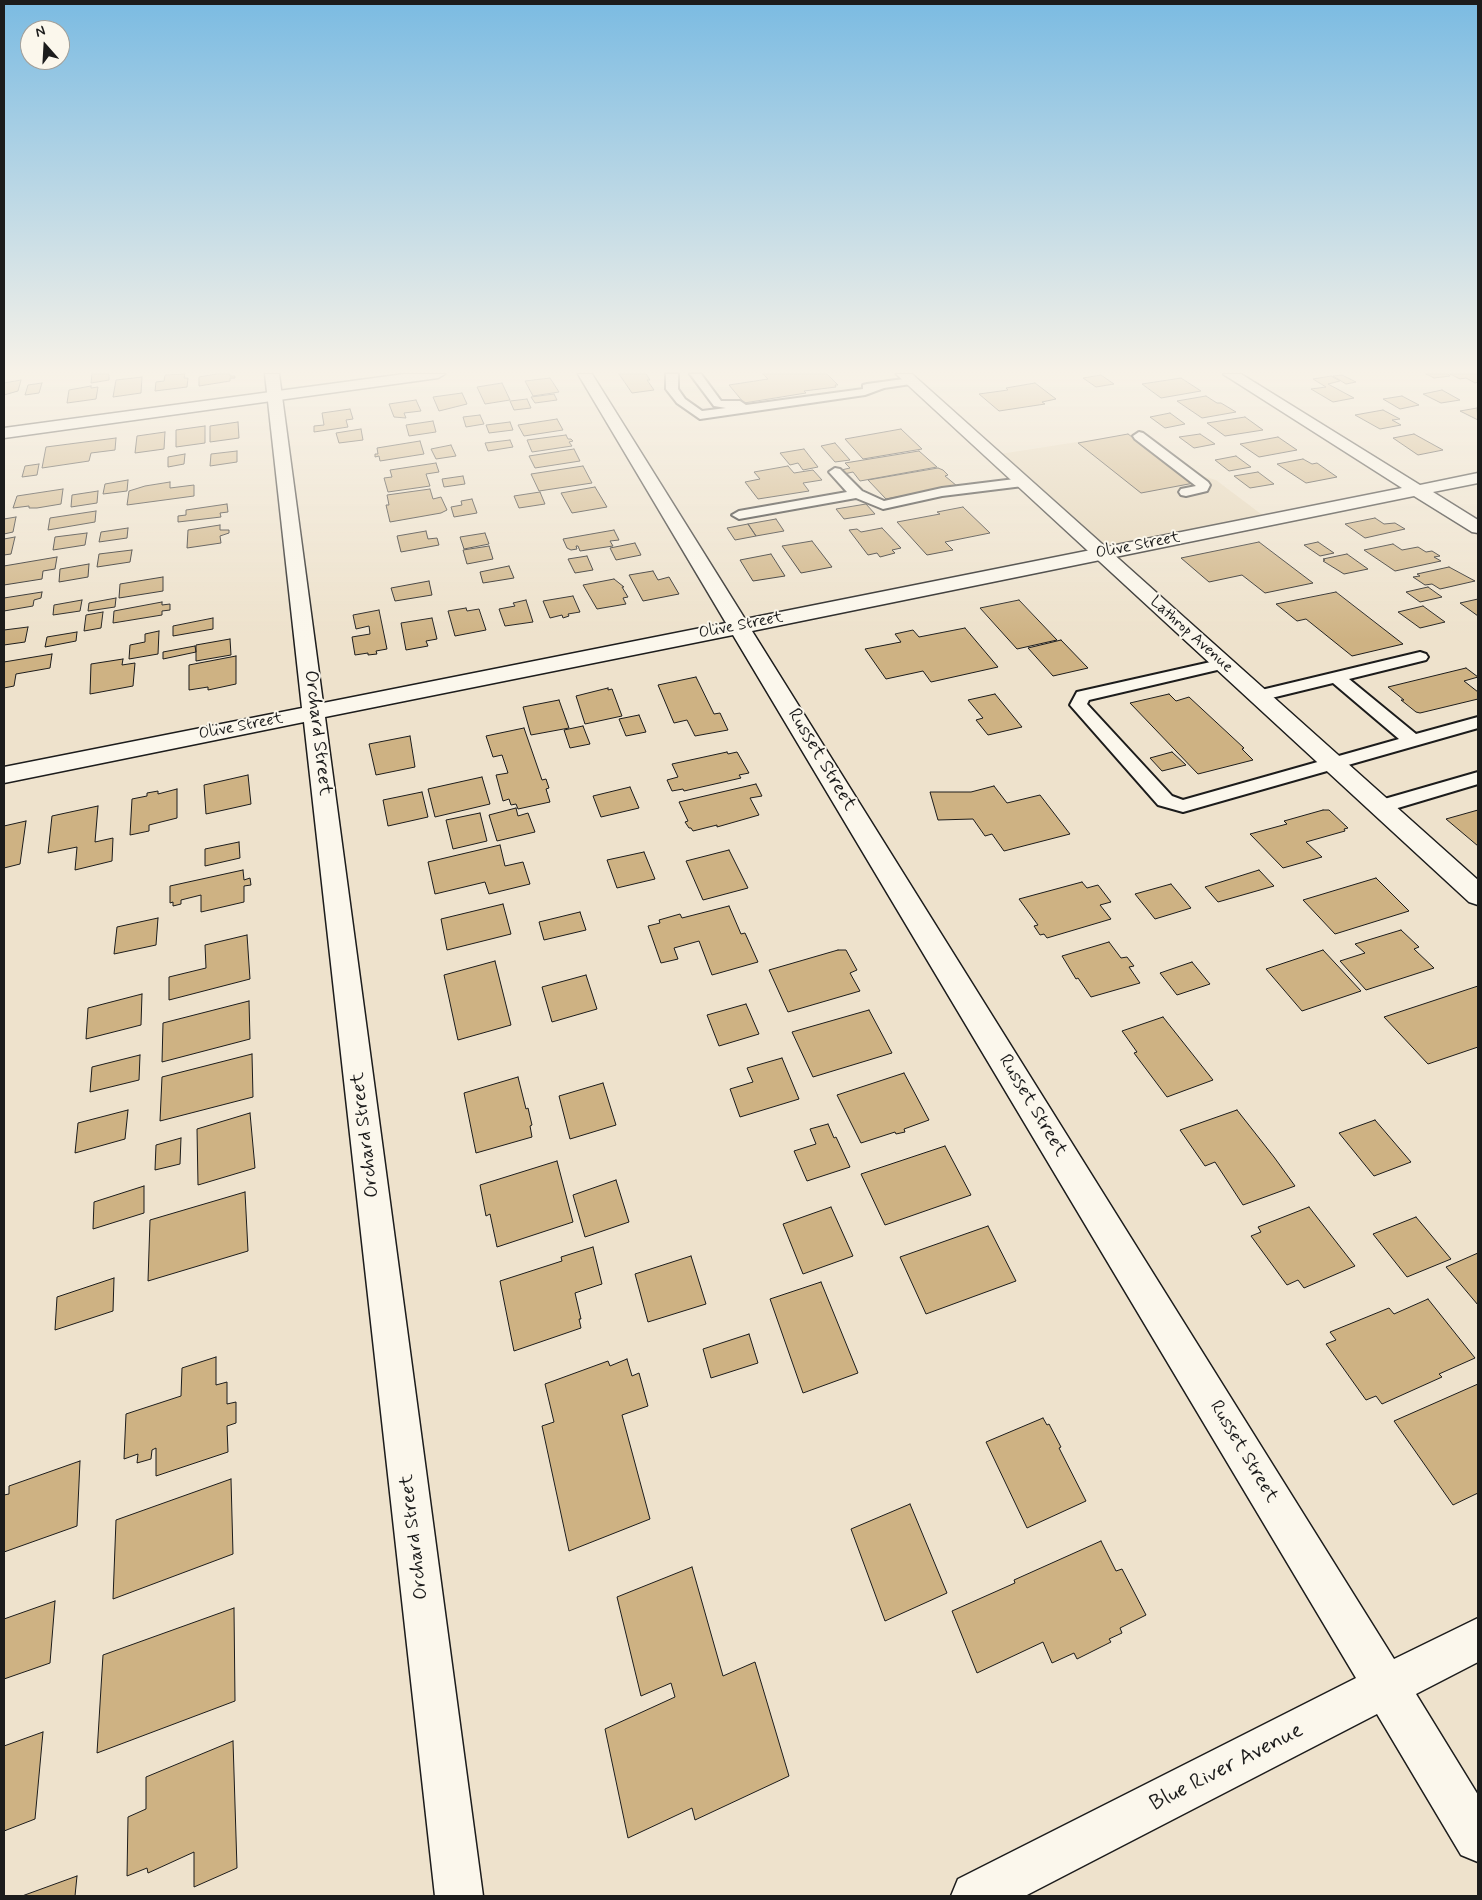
<!DOCTYPE html>
<html>
<head>
<meta charset="utf-8">
<style>
  body { margin:0 }
  #map { position:relative; width:1482px; height:1900px; overflow:hidden; background:#eee2cc; font-family:Mynerve,sans-serif }
  canvas { display:block }
  .frame { position:absolute; inset:0; border:5px solid #1c1c1c; pointer-events:none }
  .north { position:absolute; left:20px; top:20px; width:50px; height:50px; box-sizing:border-box; background:#fbf7ec; border:1px solid #a29f99; border-radius:50%; rotate:341deg; font-size:14px; font-weight:700; line-height:20px; text-align:center; color:#1c1c1c }
  .north::after { content:''; display:block; margin:auto; width:18px; height:22px; background:#1c1c1c; clip-path:polygon(50% 0,100% 100%,50% 72%,0 100%) }
</style>
</head>
<body>
<div id="map">
<canvas width="1482" height="1900"></canvas>
<div class="frame"></div>
<div class="north">N</div>
</div>
<script>
const ctx = document.querySelector('canvas').getContext('2d');
ctx.lineJoin = 'round';
function paint(path, color) {
  ctx.fillStyle = color;
  ctx.fill(path, 'evenodd');
}
function poly(rows) {
  const path = new Path2D();
  for (const r of rows) {
    path.moveTo(r[0], r[1]);
    for (let i = 2; i < r.length; i += 2) path.lineTo(r[i], r[i + 1]);
  }
  return path;
}
function stroke(path, color, width, dash) {
  ctx.strokeStyle = color;
  ctx.lineWidth = width;
  ctx.lineCap = dash ? 'butt' : 'round';
  ctx.setLineDash(dash || []);
  ctx.stroke(path);
}
function label(font, color, halo, rows, align = 'center') {
  ctx.font = font + ' Mynerve,sans-serif';
  ctx.lineWidth = 4;
  ctx.setLineDash([]);
  ctx.textBaseline = 'middle';
  ctx.strokeStyle = halo;
  ctx.fillStyle = color;
  for (const [text, x, y, turn = 0] of rows) {
    ctx.save();
    ctx.translate(x, y);
    ctx.rotate((+turn || 0) * Math.PI / 180);
    ctx.textAlign = isNaN(turn) ? turn : align;
    if (halo) ctx.strokeText(text, 0, 0);
    ctx.fillText(text, 0, 0);
    ctx.restore();
  }
}
const built = poly([
  [1142,432,1199,475,1216,480,1269,520,1102,554,993,455]
]);
const building = poly([
  [92,374,109,374,109,380,91,383,92,374],
  [185,374,184,378,188,378,187,387,155,391,156,382,164,381,165,375,185,374],
  [216,374,230,374,230,376,235,376,235,378,230,378,230,381,199,386,199,377,216,374],
  [619,374,646,374,650,380,647,380,654,390,632,393,619,374],
  [763,374,827,374,838,385,835,385,836,387,804,391,806,393,744,403,729,385,768,379,763,374],
  [1426,374,1448,374,1450,376,1434,378,1426,374],
  [1450,374,1478,374,1478,382,1475,383,1466,378,1460,379,1450,374],
  [1101,375,1114,384,1096,387,1083,378,1101,375],
  [1342,375,1356,382,1346,384,1333,376,1342,375],
  [1331,376,1340,381,1328,384,1354,398,1333,402,1311,389,1326,387,1313,379,1331,376],
  [142,377,141,393,113,397,116,380,142,377],
  [550,378,559,392,533,396,525,381,550,378],
  [1181,378,1201,391,1161,398,1142,384,1181,378],
  [21,380,18,391,4,395,4,383,21,380],
  [42,383,39,393,25,395,28,385,42,383],
  [502,383,510,400,485,404,477,387,502,383],
  [1035,383,1056,399,1042,402,1045,404,999,411,979,394,1008,390,1006,388,1035,383],
  [91,386,91,388,98,387,96,399,67,403,69,390,91,386],
  [1442,390,1460,400,1441,403,1423,394,1442,390],
  [462,393,467,404,439,411,433,397,462,393],
  [554,394,557,400,535,403,531,397,554,394],
  [1206,396,1217,403,1221,403,1236,412,1202,418,1177,401,1206,396],
  [1402,396,1419,405,1400,409,1383,399,1402,396],
  [527,399,531,408,514,410,510,401,527,399],
  [416,400,421,411,404,413,406,418,394,417,389,404,416,400],
  [1477,408,1478,420,1460,411,1477,408],
  [350,409,353,419,346,420,348,427,314,432,314,426,324,425,322,413,350,409],
  [1383,410,1400,419,1392,420,1401,425,1380,429,1355,415,1383,410],
  [1170,413,1185,424,1165,428,1150,417,1170,413],
  [480,415,484,424,466,427,463,417,480,415],
  [1245,417,1263,430,1225,436,1207,423,1245,417],
  [557,419,563,430,524,436,518,425,557,419],
  [433,421,436,432,409,436,406,425,433,421],
  [238,422,239,438,210,442,210,426,238,422],
  [510,422,513,430,489,433,486,425,510,422],
  [205,426,205,443,176,447,176,430,205,426],
  [361,429,363,440,339,443,336,433,361,429],
  [901,429,922,449,863,459,845,439,901,429],
  [165,432,164,449,135,453,137,436,165,432],
  [1128,434,1194,483,1141,493,1078,443,1128,434],
  [1200,434,1215,444,1194,448,1179,437,1200,434],
  [1414,434,1443,450,1418,455,1393,438,1414,434],
  [566,435,568,439,571,439,573,441,569,442,572,446,532,452,527,440,566,435],
  [1278,437,1297,450,1259,457,1240,444,1278,437],
  [116,438,115,450,91,453,89,461,42,468,46,447,116,438],
  [510,440,513,447,488,451,485,443,510,440],
  [420,441,424,454,380,461,379,456,375,457,375,454,378,454,377,448,420,441],
  [835,443,850,460,835,462,821,446,835,443],
  [451,445,456,456,436,459,431,449,451,445],
  [574,449,580,461,535,468,529,456,574,449],
  [804,449,818,467,803,470,798,463,790,465,780,453,804,449],
  [237,451,237,462,210,466,211,454,237,451],
  [919,451,937,467,860,481,853,472,844,474,841,470,850,468,845,463,919,451],
  [185,454,184,464,168,467,168,457,185,454],
  [1236,456,1251,467,1229,471,1215,460,1236,456],
  [1303,459,1312,464,1317,463,1337,477,1306,483,1277,464,1303,459],
  [436,463,439,472,426,474,430,486,388,492,384,478,392,477,390,470,436,463],
  [39,464,37,475,22,477,25,466,39,464],
  [583,466,592,483,539,491,531,474,583,466],
  [788,466,794,473,813,470,822,480,803,483,809,491,758,499,745,482,760,479,754,472,788,466],
  [938,468,943,470,948,475,945,476,957,486,886,499,868,480,938,468],
  [1258,472,1274,484,1250,488,1234,476,1258,472],
  [463,476,465,484,444,487,442,479,463,476],
  [128,480,127,491,103,494,105,484,128,480],
  [170,482,170,488,194,485,194,496,127,505,129,491,145,486,170,482],
  [595,487,607,507,572,513,561,493,595,487],
  [63,489,61,504,37,508,29,508,29,506,13,508,17,496,63,489],
  [430,489,433,499,441,497,447,510,441,513,390,522,386,505,389,505,387,495,430,489],
  [98,491,97,503,71,507,72,495,98,491],
  [540,492,545,504,519,508,514,496,540,492],
  [472,499,477,513,454,517,451,507,462,505,461,501,472,499],
  [227,504,228,512,220,513,221,517,178,522,178,516,186,515,186,510,227,504],
  [866,504,875,514,844,519,836,509,866,504],
  [963,507,990,533,945,542,953,550,927,555,897,522,940,514,937,512,963,507],
  [96,511,95,522,48,530,50,518,96,511],
  [16,517,13,532,4,534,4,519,16,517],
  [1375,518,1384,524,1395,523,1405,529,1365,538,1345,524,1375,518],
  [776,519,784,531,756,536,748,524,776,519],
  [748,524,756,536,735,540,727,528,748,524],
  [220,525,220,530,229,530,229,533,220,536,221,543,187,548,188,530,220,525],
  [128,528,127,538,99,542,101,532,128,528],
  [882,528,901,548,892,550,895,553,880,557,877,553,868,555,849,530,857,529,861,532,882,528],
  [614,530,619,540,610,541,613,546,580,551,578,546,576,546,577,549,571,550,567,548,563,539,614,530],
  [426,531,428,539,437,538,439,545,401,552,397,536,426,531],
  [87,533,85,545,53,550,55,537,87,533],
  [485,533,489,544,464,549,460,537,485,533],
  [15,537,11,554,4,555,4,539,15,537],
  [812,541,832,567,801,573,782,546,812,541],
  [1259,542,1313,583,1265,593,1242,575,1209,582,1181,558,1259,542],
  [1318,542,1334,553,1320,556,1304,545,1318,542],
  [635,543,641,555,616,560,610,548,635,543],
  [1393,544,1402,550,1418,547,1426,552,1432,551,1440,556,1434,557,1441,561,1395,571,1364,550,1393,544],
  [489,546,493,559,467,564,463,550,489,546],
  [132,550,130,562,97,567,99,554,132,550],
  [771,554,785,576,753,581,740,560,771,554],
  [1347,554,1368,569,1344,574,1323,561,1325,560,1323,559,1347,554],
  [587,556,593,570,575,573,568,559,587,556],
  [57,557,55,569,43,571,42,579,4,585,4,566,57,557],
  [89,564,88,577,59,582,60,569,89,564],
  [509,566,514,578,483,583,480,572,509,566],
  [1449,567,1475,581,1440,589,1432,584,1425,585,1413,577,1420,576,1417,574,1449,567],
  [653,571,658,580,669,577,679,594,643,601,629,575,653,571],
  [163,577,163,591,119,598,120,584,163,577],
  [614,579,624,587,622,587,628,597,623,598,626,604,597,609,583,585,614,579],
  [429,581,432,595,395,601,391,588,429,581],
  [1428,587,1442,597,1420,602,1406,592,1428,587],
  [42,592,41,598,34,600,33,606,4,611,4,598,42,592],
  [1336,592,1403,644,1352,656,1306,619,1297,621,1276,604,1336,592],
  [573,596,580,612,568,614,569,616,563,618,562,615,550,618,543,601,573,596],
  [116,598,115,607,88,611,89,603,116,598],
  [1478,599,1478,616,1460,603,1478,599],
  [82,600,80,611,53,615,54,605,82,600],
  [526,600,533,622,505,626,499,609,515,606,513,603,526,600],
  [1019,600,1057,640,1017,649,980,608,1019,600],
  [162,602,162,605,170,604,170,610,162,611,162,615,113,623,114,611,162,602],
  [1423,606,1445,622,1420,628,1398,612,1423,606],
  [466,608,467,611,479,609,486,630,455,636,448,611,466,608],
  [379,610,387,649,376,651,377,654,368,655,368,653,355,655,352,637,370,634,369,626,356,629,353,615,379,610],
  [103,612,101,628,84,631,86,615,103,612],
  [213,618,213,629,173,636,173,626,213,618],
  [432,618,437,639,426,641,428,646,406,650,401,623,432,618],
  [28,627,25,642,4,645,4,630,28,627],
  [965,628,998,667,931,682,923,671,886,679,865,649,901,642,895,634,913,630,919,637,965,628],
  [159,631,158,654,129,659,130,645,145,642,145,634,159,631],
  [77,632,76,641,45,647,47,637,77,632],
  [230,639,231,655,196,661,196,645,230,639],
  [1061,640,1088,668,1053,676,1028,648,1061,640],
  [195,646,196,652,163,659,163,652,195,646],
  [52,654,50,668,16,674,14,686,4,688,4,662,52,654],
  [236,656,236,684,208,690,208,687,189,690,189,665,236,656],
  [123,659,122,665,135,663,133,686,90,694,91,664,123,659],
  [1466,668,1478,677,1464,681,1478,692,1478,699,1420,713,1416,712,1401,700,1404,700,1388,687,1466,668],
  [696,677,714,714,720,713,728,730,695,736,687,720,674,723,658,685,696,677],
  [608,688,608,690,612,689,622,716,585,724,576,696,608,688],
  [995,694,1022,727,988,735,976,720,983,718,968,700,995,694],
  [1169,694,1176,701,1189,697,1244,748,1242,749,1253,760,1198,774,1130,703,1169,694],
  [559,700,569,728,531,735,523,707,559,700],
  [639,715,646,732,626,736,619,719,639,715],
  [583,726,590,744,570,748,564,730,583,726],
  [524,728,542,780,546,779,549,788,546,789,550,802,518,809,516,804,511,805,509,799,503,801,496,775,508,773,502,755,493,757,486,736,524,728],
  [410,736,415,767,376,775,369,744,410,736],
  [727,752,728,754,737,752,749,773,739,775,741,778,684,791,683,789,672,791,667,780,678,777,672,764,727,752],
  [1172,752,1186,765,1162,771,1150,758,1172,752],
  [248,775,251,804,206,814,204,785,248,775],
  [482,777,490,804,435,817,428,789,482,777],
  [756,784,762,796,750,798,759,815,717,827,717,825,693,831,691,828,689,828,685,822,688,821,679,802,756,784],
  [994,786,1007,803,1040,795,1070,834,1004,851,992,834,985,836,973,819,938,820,930,792,971,792,994,786],
  [630,787,639,808,601,817,593,796,630,787],
  [177,789,177,818,149,825,149,831,130,835,132,799,147,796,147,793,158,791,158,794,177,789],
  [422,792,428,817,388,826,383,800,422,792],
  [98,806,95,842,113,838,112,861,75,870,77,847,48,853,52,816,98,806],
  [516,808,518,816,528,813,535,832,497,841,489,815,516,808],
  [1323,810,1329,810,1348,828,1344,829,1345,831,1306,842,1322,857,1283,868,1250,834,1287,824,1284,821,1323,810],
  [1478,810,1478,846,1446,819,1478,810],
  [480,813,487,841,453,849,446,820,480,813],
  [26,821,20,864,4,868,4,826,26,821],
  [239,842,240,858,205,866,205,849,239,842],
  [500,845,505,866,523,862,530,884,489,894,485,882,435,894,428,862,500,845],
  [729,850,748,888,703,900,686,861,729,850],
  [644,852,655,879,617,888,607,860,644,852],
  [243,870,244,880,250,878,251,885,244,886,244,902,201,912,201,895,181,900,181,904,173,906,173,902,170,903,170,886,243,870],
  [1259,870,1274,886,1218,902,1205,887,1259,870],
  [1376,878,1409,911,1335,934,1303,900,1376,878],
  [1082,882,1087,888,1098,885,1111,902,1100,905,1111,919,1047,938,1044,934,1040,935,1034,926,1038,925,1019,899,1082,882],
  [1171,884,1191,908,1155,919,1135,894,1171,884],
  [503,904,511,934,447,950,441,919,503,904],
  [729,906,741,934,745,933,758,962,712,975,699,941,674,948,678,959,661,963,648,926,660,923,659,920,680,914,682,918,729,906],
  [580,912,586,930,544,940,539,922,580,912],
  [158,918,156,945,114,954,117,927,158,918],
  [1401,930,1419,947,1414,949,1434,968,1366,990,1340,961,1365,953,1355,944,1401,930],
  [247,935,250,979,169,1000,169,977,206,968,205,945,247,935],
  [1109,942,1121,958,1127,957,1134,966,1129,967,1140,983,1091,997,1078,978,1076,979,1062,956,1109,942],
  [838,950,846,950,857,970,850,973,860,991,788,1012,769,970,838,950],
  [1323,950,1361,991,1302,1011,1266,969,1323,950],
  [495,961,511,1025,458,1040,444,975,495,961],
  [1192,962,1210,984,1177,995,1160,973,1192,962],
  [586,975,597,1009,552,1022,542,987,586,975],
  [1478,986,1478,1047,1428,1064,1384,1017,1478,986],
  [142,994,141,1025,86,1039,88,1008,142,994],
  [249,1001,250,1039,162,1062,163,1023,249,1001],
  [746,1004,759,1034,719,1046,707,1015,746,1004],
  [869,1010,892,1053,813,1077,792,1032,869,1010],
  [1163,1017,1213,1080,1167,1097,1134,1053,1137,1052,1122,1031,1163,1017],
  [252,1054,253,1097,160,1121,162,1077,252,1054],
  [140,1055,139,1080,90,1092,92,1067,140,1055],
  [782,1058,799,1099,740,1117,730,1089,753,1082,747,1068,782,1058],
  [904,1073,929,1120,904,1129,905,1132,896,1134,895,1132,861,1143,837,1095,904,1073],
  [518,1077,526,1109,528,1108,532,1125,530,1126,532,1137,476,1153,464,1093,518,1077],
  [603,1083,616,1125,570,1139,559,1096,603,1083],
  [128,1110,125,1139,75,1153,78,1123,128,1110],
  [1237,1110,1274,1157,1295,1186,1243,1205,1215,1162,1205,1166,1180,1130,1237,1110],
  [250,1113,255,1168,198,1185,197,1129,250,1113],
  [1375,1120,1411,1162,1374,1176,1339,1133,1375,1120],
  [828,1124,834,1138,836,1137,850,1167,807,1181,794,1151,816,1144,810,1129,828,1124],
  [181,1138,180,1164,155,1170,156,1145,181,1138],
  [945,1146,971,1195,885,1225,861,1174,945,1146],
  [557,1161,573,1222,497,1247,490,1214,486,1216,480,1185,557,1161],
  [616,1180,629,1222,585,1237,573,1195,616,1180],
  [144,1186,144,1213,93,1229,94,1202,144,1186],
  [245,1192,248,1251,148,1281,150,1220,245,1192],
  [831,1207,853,1256,803,1274,783,1224,831,1207],
  [1309,1207,1355,1266,1304,1288,1298,1280,1287,1285,1251,1236,1261,1232,1258,1227,1309,1207],
  [1416,1217,1451,1259,1407,1277,1373,1234,1416,1217],
  [988,1226,1016,1281,926,1314,900,1257,988,1226],
  [593,1247,602,1284,575,1293,581,1319,579,1319,581,1328,514,1351,500,1281,562,1261,561,1257,593,1247],
  [1478,1253,1478,1305,1446,1267,1478,1253],
  [691,1256,706,1304,648,1322,635,1274,691,1256],
  [114,1278,113,1311,55,1330,57,1297,114,1278],
  [821,1282,858,1373,803,1393,770,1299,821,1282],
  [1428,1299,1475,1358,1439,1374,1442,1377,1382,1404,1376,1396,1366,1400,1326,1344,1336,1340,1330,1332,1389,1308,1394,1314,1428,1299],
  [749,1334,758,1363,711,1378,703,1349,749,1334],
  [216,1357,216,1385,227,1382,227,1404,236,1402,236,1423,227,1426,228,1452,156,1476,156,1448,152,1450,151,1459,137,1463,138,1454,124,1459,126,1414,181,1396,182,1368,216,1357],
  [627,1359,632,1376,639,1373,648,1406,622,1415,650,1519,569,1551,542,1426,554,1422,545,1384,608,1361,610,1366,627,1359],
  [1478,1384,1478,1493,1453,1505,1394,1421,1478,1384],
  [1043,1418,1047,1425,1049,1424,1061,1447,1059,1448,1086,1501,1027,1528,986,1442,1043,1418],
  [80,1461,77,1526,4,1552,4,1495,9,1494,9,1486,80,1461],
  [231,1479,233,1554,113,1599,116,1520,231,1479],
  [910,1504,947,1593,885,1621,851,1529,910,1504],
  [1101,1541,1116,1571,1122,1569,1146,1615,1120,1628,1122,1633,1109,1639,1111,1642,1077,1659,1074,1653,1052,1663,1043,1642,977,1673,952,1611,1015,1583,1014,1580,1101,1541],
  [692,1567,723,1676,755,1662,789,1776,695,1820,692,1808,628,1838,605,1729,675,1697,671,1683,641,1696,617,1597,692,1567],
  [55,1601,50,1663,4,1679,4,1619,55,1601],
  [234,1608,235,1701,97,1753,103,1655,234,1608],
  [43,1732,35,1819,4,1831,4,1746,43,1732],
  [233,1741,237,1868,194,1887,194,1852,148,1873,147,1868,127,1876,128,1817,146,1809,146,1777,233,1741],
  [77,1876,75,1896,22,1896,77,1876]
]);
const lane = poly([
  [666,374,678,374,678,389,685,399,702,411,726,408,714,406,690,374,701,374,721,401,740,401,746,405,863,389,863,385,867,384,911,378,917,381,911,384,884,388,865,395,700,419,677,403,666,389,666,374],
  [1139,432,1143,433,1208,482,1210,485,1207,491,1186,496,1181,495,1179,492,1181,489,1196,486,1135,439,1133,436,1139,432],
  [835,468,840,469,862,491,884,501,942,488,1023,478,1030,482,1023,486,942,496,883,509,856,498,739,519,732,515,739,511,847,492,829,472,835,468],
  [1420,652,1426,654,1428,657,1426,660,1349,679,1416,734,1478,717,1478,728,1183,812,1158,805,1070,705,1077,692,1224,659,1230,661,1232,664,1230,667,1089,700,1087,704,1172,796,1183,800,1399,739,1333,683,1259,701,1253,700,1251,696,1253,692,1420,652],
  [1478,772,1478,784,1381,813,1374,812,1372,807,1374,802,1478,772]
]);
const street = poly([
  [265,374,279,374,323,703,726,623,578,374,592,374,745,619,1402,488,1223,374,1241,374,1420,485,1478,473,1478,483,1433,492,1478,520,1478,533,1472,532,1414,496,752,631,1394,1659,1478,1618,1478,1662,1416,1694,1478,1795,1478,1862,1461,1855,1377,1714,1025,1896,951,1896,958,1879,1356,1678,733,635,325,717,483,1896,435,1896,304,722,4,783,4,767,302,708,265,374]
]);
const secondary = poly([
  [404,374,445,374,438,378,4,438,4,428,404,374],
  [896,374,912,374,1478,880,1478,905,1469,902,896,374]
]);
const farStreetnames = [
  ["Olive Street",1138,546,-11],
  ["Olive Street",741,626,-11],
  ["Lathrop Avenue",1191,635,42],
  ["Olive Street",241,727,-11]
];
const streetNames = [
  ["Orchard Street",317,733,83],
  ["Russet Street",821,760,59],
  ["Russet Street",1032,1106,59],
  ["Orchard Street",366,1135,-97],
  ["Russet Street",1243,1452,59],
  ["Orchard Street",415,1537,-97]
];
const nearStreetnames = [
  ["Blue River Avenue",1227,1768,-27]
];
paint(built, '#e4d4b6');
paint(building, '#ceb283');
stroke(building, '#1c1c1c', 1);
stroke(lane, '#1c1c1c', 4);
stroke(street, '#1c1c1c', 3);
stroke(secondary, '#1c1c1c', 3);
paint(lane, '#fbf7ec');
paint(street, '#fbf7ec');
paint(secondary, '#fbf7ec');
const sky = ctx.createLinearGradient(0, 0, 0, 640);
sky.addColorStop(0, '#7bbbe2');
sky.addColorStop(0.58, '#f7f2e8');
sky.addColorStop(1, '#f7f2e800');
ctx.fillStyle = sky;
ctx.fillRect(0, 0, 1482, 640);
label('16px', '#1c1c1c', '#fbf7ec', farStreetnames);
label('19px', '#1c1c1c', '#fbf7ec', streetNames);
label('22px', '#1c1c1c', '#fbf7ec', nearStreetnames);
</script>
</body>
</html>
